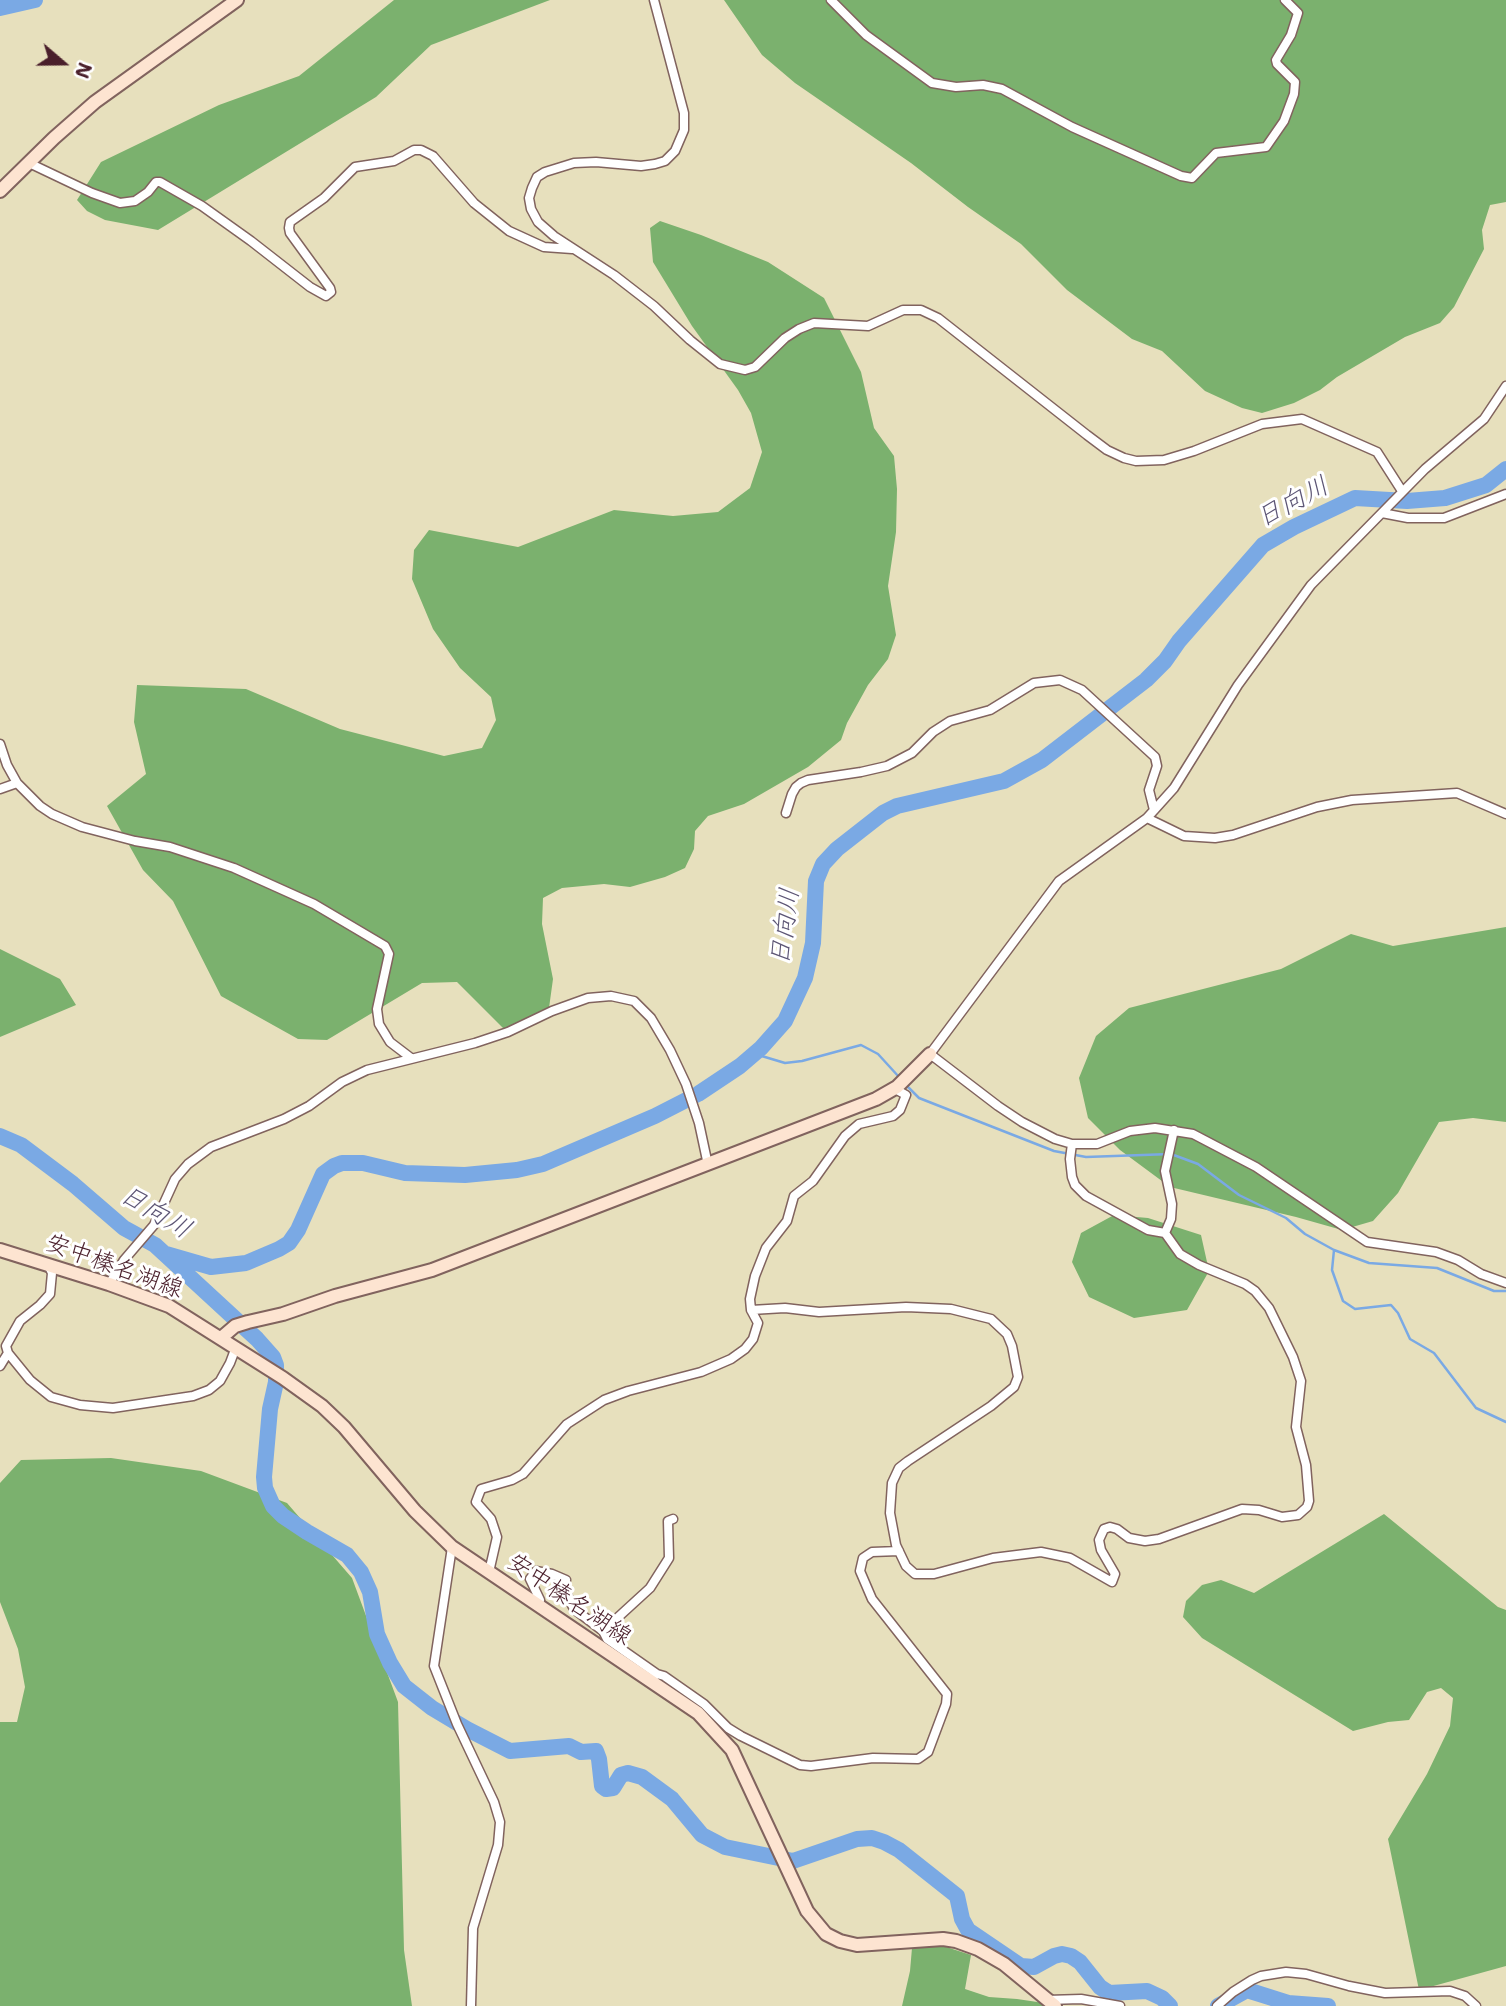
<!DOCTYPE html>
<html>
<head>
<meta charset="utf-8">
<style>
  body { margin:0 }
  #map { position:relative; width:1506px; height:2006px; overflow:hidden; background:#e7e0bd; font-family:"Shantell Sans",sans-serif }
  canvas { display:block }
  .north { position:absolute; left:28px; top:28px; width:70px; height:70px; -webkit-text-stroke:5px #fff; paint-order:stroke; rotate:110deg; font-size:19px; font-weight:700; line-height:28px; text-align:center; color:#4a1f2b }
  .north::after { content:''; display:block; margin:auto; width:24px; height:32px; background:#4a1f2b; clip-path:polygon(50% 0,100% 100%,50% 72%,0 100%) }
</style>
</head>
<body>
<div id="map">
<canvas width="1506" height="2006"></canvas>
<div class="north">N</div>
</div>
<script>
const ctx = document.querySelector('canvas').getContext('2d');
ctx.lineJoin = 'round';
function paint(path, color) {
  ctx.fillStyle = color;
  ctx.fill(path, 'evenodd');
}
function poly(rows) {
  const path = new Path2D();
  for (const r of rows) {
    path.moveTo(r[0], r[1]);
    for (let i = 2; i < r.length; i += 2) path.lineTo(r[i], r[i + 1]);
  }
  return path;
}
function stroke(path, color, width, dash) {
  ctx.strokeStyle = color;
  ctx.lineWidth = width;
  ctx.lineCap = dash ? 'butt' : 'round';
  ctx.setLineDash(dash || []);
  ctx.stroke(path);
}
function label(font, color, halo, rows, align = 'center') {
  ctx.font = font + ' "Shantell Sans","Klee One",sans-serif';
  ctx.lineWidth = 6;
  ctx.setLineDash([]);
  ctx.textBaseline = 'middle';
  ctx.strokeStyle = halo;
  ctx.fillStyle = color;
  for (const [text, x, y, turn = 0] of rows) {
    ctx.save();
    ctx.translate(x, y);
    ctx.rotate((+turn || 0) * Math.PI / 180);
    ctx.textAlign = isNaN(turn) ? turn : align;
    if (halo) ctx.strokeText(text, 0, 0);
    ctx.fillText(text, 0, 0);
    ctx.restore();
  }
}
const forest = poly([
  [394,0,550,0,431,45,376,97,158,230,105,220,87,211,77,200,101,162,219,105,299,76],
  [724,0,1506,0,1506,202,1490,205,1482,230,1484,249,1454,307,1440,323,1405,337,1337,377,1320,390,1294,403,1262,413,1242,408,1205,391,1162,351,1132,339,1067,290,1021,244,968,207,911,163,795,83,762,55],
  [660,221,701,235,768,262,824,298,861,372,874,428,894,456,897,489,896,532,888,586,896,635,888,659,868,685,847,723,841,740,808,767,744,804,708,816,695,831,694,849,685,868,665,877,630,887,604,884,562,888,543,898,542,924,553,979,549,1008,528,1028,510,1035,457,982,422,983,327,1040,298,1039,221,996,173,901,143,870,107,806,146,774,134,722,137,685,246,689,340,729,444,756,482,748,496,720,491,697,460,668,433,629,412,579,414,550,429,530,518,547,614,510,673,516,718,512,750,488,762,452,751,413,738,390,692,326,653,262,650,228],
  [1506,927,1506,1122,1473,1118,1439,1122,1398,1193,1373,1221,1342,1230,1296,1217,1170,1187,1120,1150,1088,1118,1079,1078,1096,1036,1129,1008,1281,969,1351,934,1393,946],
  [0,949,60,979,76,1005,0,1037],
  [1114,1215,1148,1218,1201,1235,1209,1271,1187,1310,1134,1318,1089,1297,1072,1262,1081,1233],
  [111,1458,201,1471,287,1503,352,1578,398,1702,404,1950,412,2006,0,2006,0,1722,17,1722,25,1687,18,1649,0,1602,0,1483,21,1460],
  [1384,1514,1498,1607,1506,1610,1506,1966,1419,1990,1388,1839,1427,1774,1450,1726,1453,1698,1441,1688,1427,1692,1409,1720,1388,1722,1353,1731,1202,1638,1183,1617,1186,1601,1202,1585,1221,1580,1254,1593],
  [937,1944,971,1955,965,1989,989,1997,1017,1999,1044,2003,1047,2006,902,2006,910,1971,912,1948]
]);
const stream = poly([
  [755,1054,785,1063,802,1061,861,1045,878,1054,899,1077],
  [906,1085,919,1098,1054,1151,1086,1157,1171,1154,1198,1164,1239,1195,1286,1218,1305,1234,1334,1250,1369,1263,1437,1268,1494,1291,1506,1291],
  [1334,1250,1332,1270,1343,1301,1355,1309,1391,1305,1398,1313,1410,1339,1434,1353,1476,1408,1506,1422]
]);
const river = poly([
  [0,8,35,0],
  [0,1136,21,1145,73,1184,124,1228,155,1245,257,1339,273,1357,276,1365,276,1382,270,1409,264,1477,265,1488,273,1506,283,1516,307,1532,347,1555,361,1572,370,1592,377,1634,390,1663,404,1686,432,1708,467,1729,510,1751,569,1746,581,1752,596,1751,599,1759,602,1786,606,1789,613,1788,621,1775,628,1773,642,1777,672,1799,702,1835,725,1847,793,1861,857,1839,872,1838,884,1842,899,1850,957,1896,962,1919,968,1930,1021,1966,1034,1967,1054,1956,1062,1954,1071,1956,1080,1962,1100,1987,1109,1993,1147,1991,1162,1998,1170,2006],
  [166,1254,211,1267,246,1263,279,1249,289,1243,298,1230,323,1174,334,1166,342,1163,363,1163,405,1173,465,1175,517,1170,543,1164,655,1116,698,1094,740,1066,761,1048,785,1021,805,978,813,943,816,881,823,864,837,849,883,813,897,806,1004,781,1042,760,1146,680,1165,661,1179,641,1263,545,1294,527,1355,498,1407,501,1445,498,1486,485,1506,469],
  [1218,2006,1247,1990,1288,2003,1328,2006]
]);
const street = poly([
  [654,0,684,113,684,130,675,151,665,161,655,164,641,166,596,162,574,163,545,172,537,177,532,188,529,198,531,209,538,222,554,236,614,275,654,306,690,340,720,364,745,370,755,367,785,338,799,329,814,323,868,326,903,310,921,310,938,318,1087,435,1107,450,1124,458,1136,461,1164,460,1194,451,1262,424,1302,419,1377,452,1402,491],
  [831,0,866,35,932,83,956,87,983,85,1002,89,1072,127,1181,176,1192,178,1216,153,1266,147,1284,121,1294,94,1295,82,1277,64,1276,60,1291,35,1298,13,1285,0],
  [29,163,92,193,120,203,135,201,148,192,156,182,160,182,202,206,251,241,310,287,326,296,331,292,330,288,290,233,289,228,290,222,324,198,355,167,394,161,414,150,421,150,433,156,474,203,509,231,544,247,572,249],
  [1506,386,1484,419,1425,469,1311,585,1238,685,1174,788,1147,818,1059,881,930,1054,998,1106,1022,1122,1055,1139,1072,1144,1097,1144,1130,1131,1155,1128,1193,1134,1256,1167,1367,1242,1436,1252,1458,1260,1481,1274,1506,1283],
  [1382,513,1408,518,1444,518,1506,494],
  [0,744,7,765,17,783,40,806,52,814,82,827,135,841,170,847,234,868,314,904,385,946,389,954,377,1009,379,1024,390,1042,411,1058],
  [0,789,17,783],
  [786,813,792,794,796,787,801,783,808,780,861,772,887,766,912,753,933,732,950,721,990,710,1034,683,1060,680,1082,690,1155,757,1157,766,1149,790,1154,810],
  [1147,818,1184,836,1215,838,1233,835,1317,807,1352,800,1457,793,1506,814],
  [1165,1233,1171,1219,1172,1204,1165,1171,1174,1130],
  [48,1265,52,1273,50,1294,40,1305,20,1321,6,1346,8,1353,30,1380,51,1397,80,1405,113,1408,193,1396,209,1390,220,1381,230,1363,236,1347],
  [109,1284,124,1260,154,1225,175,1179,188,1164,211,1147,284,1119,309,1106,342,1082,367,1070,475,1043,508,1032,552,1011,588,998,611,996,634,1001,651,1018,670,1050,686,1084,699,1123,708,1165],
  [751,1310,785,1308,819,1312,906,1307,951,1309,991,1319,1007,1334,1012,1346,1018,1377,1014,1387,991,1406,908,1461,899,1468,892,1483,890,1513,896,1545,906,1566,915,1574,934,1574,993,1558,1041,1552,1070,1558,1112,1582,1115,1574,1101,1550,1099,1540,1104,1529,1110,1527,1117,1529,1129,1538,1145,1541,1159,1539,1242,1509,1259,1510,1282,1517,1298,1515,1307,1507,1309,1501,1306,1465,1296,1427,1301,1381,1293,1357,1269,1308,1255,1291,1245,1284,1199,1265,1180,1254,1165,1233,1148,1230,1086,1196,1075,1185,1072,1177,1070,1159,1072,1144],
  [0,1366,8,1353],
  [452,1547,434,1666,457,1724,494,1802,500,1822,498,1845,473,1928,471,2006],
  [489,1572,497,1537,491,1519,476,1502,481,1489,512,1480,523,1474,567,1424,604,1400,628,1391,701,1372,731,1359,745,1349,753,1339,758,1323,751,1310,750,1299,755,1276,766,1248,787,1221,794,1196,813,1181,845,1136,859,1124,893,1116,900,1110,906,1095,895,1089],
  [539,1605,540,1600,530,1579,536,1571,552,1574,566,1580,563,1587,574,1609,603,1631],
  [657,1674,607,1639,603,1631,650,1588,669,1558,668,1521,673,1519],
  [650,1680,657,1674,664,1676,704,1704,728,1728,741,1736,800,1765,811,1766,873,1758,918,1759,928,1752,946,1704,947,1694,872,1599,860,1571,863,1558,872,1552,899,1551],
  [1047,2000,1081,1999,1120,2006],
  [1217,2006,1233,1992,1252,1980,1261,1976,1286,1972,1306,1974,1349,1986,1385,1993,1450,1991,1465,1996,1476,2006]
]);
const secondary = poly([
  [0,191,54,138,95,102,237,0],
  [0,1250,109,1284,169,1306,283,1378,322,1406,344,1427,415,1511,452,1547,698,1713,732,1750,807,1911,826,1934,840,1941,857,1945,943,1939,956,1941,978,1949,1004,1964,1055,2006],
  [221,1338,235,1326,248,1322,283,1314,335,1296,432,1270,876,1099,897,1087,930,1054]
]);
const streetNames = [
  ["安中榛名湖線",114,1267,20],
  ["安中榛名湖線",569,1600,34]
];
const waterNames = [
  ["日向川",1293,503,-28],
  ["日向川",786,927,-82],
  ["日向川",155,1213,31]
];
paint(forest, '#7bb16e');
stroke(stream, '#7aa9e4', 2.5);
stroke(river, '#7aa9e4', 16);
stroke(street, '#81635e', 11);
stroke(secondary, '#81635e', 16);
stroke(street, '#fff', 8);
stroke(secondary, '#fde4d1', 12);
label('24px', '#4a1f2b', '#fff', streetNames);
label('italic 26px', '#5d5675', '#fff', waterNames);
</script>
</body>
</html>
